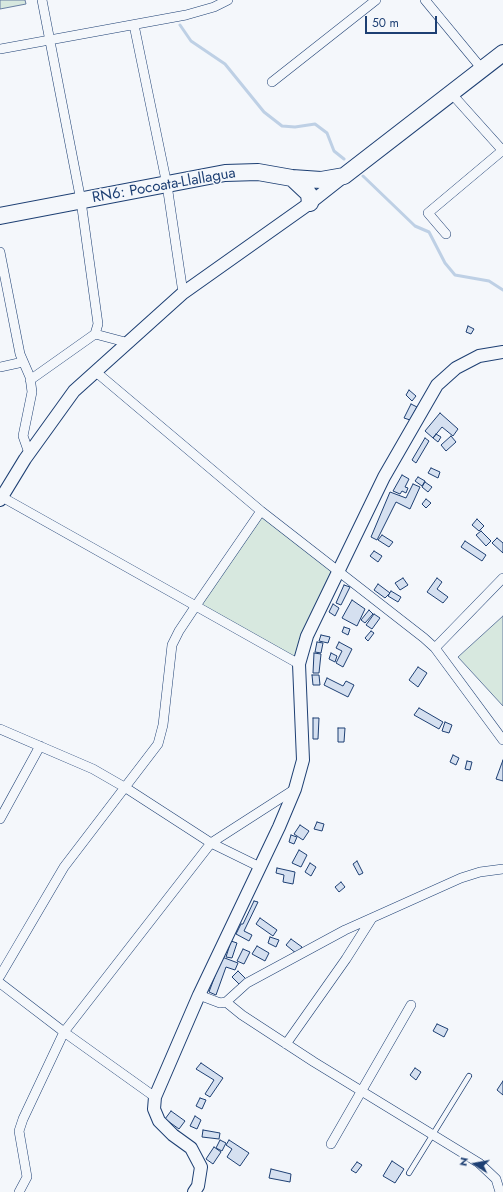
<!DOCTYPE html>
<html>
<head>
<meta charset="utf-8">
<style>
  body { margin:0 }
  #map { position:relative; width:503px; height:1192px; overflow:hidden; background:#f4f7fb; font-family:Jost,sans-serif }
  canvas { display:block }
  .north { position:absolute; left:455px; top:1144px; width:40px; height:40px; -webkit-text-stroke:3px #f4f7fb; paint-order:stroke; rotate:281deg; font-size:11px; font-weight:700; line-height:16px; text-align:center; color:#1d3f73 }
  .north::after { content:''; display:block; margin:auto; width:14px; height:18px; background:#1d3f73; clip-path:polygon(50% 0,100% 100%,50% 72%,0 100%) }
  .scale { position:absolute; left:365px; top:16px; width:72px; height:18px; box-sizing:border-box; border:2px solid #1d3f73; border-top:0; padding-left:5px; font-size:12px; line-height:14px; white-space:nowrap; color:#1d3f73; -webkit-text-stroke:3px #f4f7fb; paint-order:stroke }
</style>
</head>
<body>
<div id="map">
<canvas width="503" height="1192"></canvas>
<div class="north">N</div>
<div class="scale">50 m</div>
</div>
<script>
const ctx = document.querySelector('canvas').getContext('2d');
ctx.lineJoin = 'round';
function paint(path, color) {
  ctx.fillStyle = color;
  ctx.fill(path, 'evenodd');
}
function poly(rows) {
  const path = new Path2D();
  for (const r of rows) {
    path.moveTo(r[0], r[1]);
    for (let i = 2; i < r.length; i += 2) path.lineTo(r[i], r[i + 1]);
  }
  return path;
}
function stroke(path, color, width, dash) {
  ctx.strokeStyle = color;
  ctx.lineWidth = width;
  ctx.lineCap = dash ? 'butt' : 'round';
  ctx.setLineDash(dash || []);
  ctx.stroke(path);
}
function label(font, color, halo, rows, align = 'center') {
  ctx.font = font + ' Jost,sans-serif';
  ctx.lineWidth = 3;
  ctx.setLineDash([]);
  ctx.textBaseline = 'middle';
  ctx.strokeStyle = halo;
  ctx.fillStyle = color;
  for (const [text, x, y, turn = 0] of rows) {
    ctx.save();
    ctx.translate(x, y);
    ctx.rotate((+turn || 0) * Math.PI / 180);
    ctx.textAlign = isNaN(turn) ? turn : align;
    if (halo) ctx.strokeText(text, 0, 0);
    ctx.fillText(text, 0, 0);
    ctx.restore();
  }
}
const green = poly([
  [0,0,25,0,26,4,0,9,0,0],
  [261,511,338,569,299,664,195,607,261,511],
  [503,616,503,706,458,657,503,616]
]);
const stream = poly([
  [180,25,191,41,225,64,264,112,282,126,295,127,315,124,327,133,334,151,344,159],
  [363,176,415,226,429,232,445,263,455,275,489,281,503,290]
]);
const building = poly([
  [468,326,474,329,471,334,466,332,468,326],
  [409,390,416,396,412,401,406,395,409,390],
  [411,404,417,407,410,420,404,418,411,404],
  [440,413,458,429,453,436,442,427,433,438,425,431,440,413],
  [436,434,441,437,438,442,433,438,436,434],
  [451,436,456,442,446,451,441,445,451,436],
  [425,438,429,441,416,463,412,460,425,438],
  [431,468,440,472,438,478,428,473,431,468],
  [402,475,409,479,405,487,408,488,406,493,402,491,400,494,393,491,402,475],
  [418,477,425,481,422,486,415,481,418,477],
  [425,482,432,487,428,492,422,487,425,482],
  [413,484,420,487,410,509,396,502,377,540,371,537,390,492,406,498,413,484],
  [426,499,431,503,426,508,422,504,426,499],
  [477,519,484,526,479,531,472,525,477,519],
  [481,531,491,541,486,546,476,535,481,531],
  [382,535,393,542,389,547,378,540,382,535],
  [497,538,503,543,503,553,492,543,497,538],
  [465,541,486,555,482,561,461,547,465,541],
  [374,551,382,556,378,562,370,556,374,551],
  [403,578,408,585,400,590,395,583,403,578],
  [437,578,442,582,437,589,448,597,443,603,427,592,437,578],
  [378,584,390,593,385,598,374,590,378,584],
  [344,585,350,587,341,605,336,603,344,585],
  [391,591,401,597,398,602,388,596,391,591],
  [352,600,365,609,357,626,342,618,352,600],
  [333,604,339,608,335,616,329,612,333,604],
  [369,610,373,614,365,623,361,620,369,610],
  [374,614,380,618,372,629,366,625,374,614],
  [344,627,350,629,348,635,342,632,344,627],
  [371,631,374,633,368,641,365,638,371,631],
  [321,635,330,637,328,643,319,641,321,635],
  [317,642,323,643,321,653,315,652,317,642],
  [339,642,352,649,343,667,336,663,342,651,336,648,339,642],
  [314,653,321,654,319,673,313,673,314,653],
  [331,653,337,656,335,662,329,659,331,653],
  [418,667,427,673,418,687,409,680,418,667],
  [312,675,319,675,320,685,313,685,312,675],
  [327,678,343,686,346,681,354,685,348,697,324,685,327,678],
  [419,708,443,722,439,729,414,715,419,708],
  [313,718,319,718,318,739,313,739,313,718],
  [445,722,452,725,449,733,442,731,445,722],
  [338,728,345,728,344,742,338,742,338,728],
  [453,755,459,758,456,765,450,762,453,755],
  [503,760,503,781,496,779,503,760],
  [467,761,472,762,470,770,465,769,467,761],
  [317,822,324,824,322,831,314,829,317,822],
  [300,825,309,831,303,840,294,834,300,825],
  [291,835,297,837,294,844,289,842,291,835],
  [299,850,307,855,301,867,292,863,299,850],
  [357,861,363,873,359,875,353,864,357,861],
  [310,863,316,867,311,876,305,872,310,863],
  [277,868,295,872,293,884,283,882,284,875,276,873,277,868],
  [341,882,345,887,339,892,335,887,341,882],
  [254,901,258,902,244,931,252,935,249,941,236,934,241,924,243,924,254,901],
  [260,918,277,930,273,936,256,924,260,918],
  [270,937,279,940,276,947,268,943,270,937],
  [291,939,302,947,297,954,286,945,291,939],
  [231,941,237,943,232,958,226,957,231,941],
  [257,946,269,953,265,961,252,954,257,946],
  [243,949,250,952,244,964,237,961,243,949],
  [222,957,238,963,235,970,226,967,216,995,209,992,222,957],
  [238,971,246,979,240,985,232,977,238,971],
  [437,1024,448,1029,444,1037,433,1031,437,1024],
  [201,1063,223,1078,210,1097,205,1094,214,1080,196,1069,201,1063],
  [415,1068,421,1072,416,1080,410,1075,415,1068],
  [503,1081,503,1095,497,1090,503,1081],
  [200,1098,206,1100,202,1109,196,1106,200,1098],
  [171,1111,185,1121,179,1129,165,1119,171,1111],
  [195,1116,201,1120,197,1129,190,1126,195,1116],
  [203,1130,220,1133,219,1139,202,1137,203,1130],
  [220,1140,226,1143,222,1151,216,1148,220,1140],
  [229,1140,249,1153,240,1166,227,1157,232,1149,226,1145,229,1140],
  [214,1147,221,1152,213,1164,206,1159,214,1147],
  [392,1161,404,1169,395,1183,383,1176,392,1161],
  [357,1162,362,1165,356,1173,351,1170,357,1162],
  [271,1169,291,1174,290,1182,269,1178,271,1169]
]);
const lane = poly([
  [409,1173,469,1076]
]);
const street = poly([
  [425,0,482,69],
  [134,25,167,185,183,293],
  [0,49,186,15,214,7,228,0],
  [272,82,376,0],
  [451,93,503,151],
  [446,234,428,213,503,150],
  [0,252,20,354,30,377,32,392,23,436,29,453],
  [95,334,129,343],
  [0,367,23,362],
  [96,372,261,511,424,638,435,648,503,740],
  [30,380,95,334,98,324,81,201,42,0],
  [2,497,299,664],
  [435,648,503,578],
  [0,729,93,769,126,788,211,843,260,867],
  [0,819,40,746],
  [0,976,64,867,158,744,163,725,172,645,179,631,195,607,261,511],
  [0,983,64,1032,155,1097],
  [199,995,220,1003,226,1002,247,983,345,930,461,878,480,872,503,869],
  [226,1002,242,1015,314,1062,479,1163,496,1179,500,1192],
  [286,1044,346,959,372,918],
  [331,1144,411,1005],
  [19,1192,27,1177,19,1131,23,1119,64,1032,211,843,295,789]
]);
const secondary = poly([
  [0,500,25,459,74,391,183,293,310,203,343,177],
  [194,1192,198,1186,201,1167,191,1148,173,1135,159,1121,154,1109,155,1097,199,995,279,827,295,789,303,760,299,664,307,636,384,477,437,385,456,368,479,356,503,352]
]);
const highway = poly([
  [292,178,309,194,310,203],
  [0,216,225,173,258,172,292,178,321,180,344,176,503,53]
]);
const streetNames = [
  ["RN6: Pocoata-Llallagua",164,186,-10]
];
paint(green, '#d7e8df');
stroke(green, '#687fa3', 1);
stroke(stream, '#bed0e5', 3);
paint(building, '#d5e0f0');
stroke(building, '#1d3f73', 1);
stroke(lane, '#1d3f73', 6);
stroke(street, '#1d3f73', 10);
stroke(secondary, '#1d3f73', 14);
stroke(highway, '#1d3f73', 18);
stroke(lane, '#f4f7fb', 4.5);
stroke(street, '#f4f7fb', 9);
stroke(secondary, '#f4f7fb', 12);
stroke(highway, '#f4f7fb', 16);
label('15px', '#1d3f73', '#f4f7fb', streetNames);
</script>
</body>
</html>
